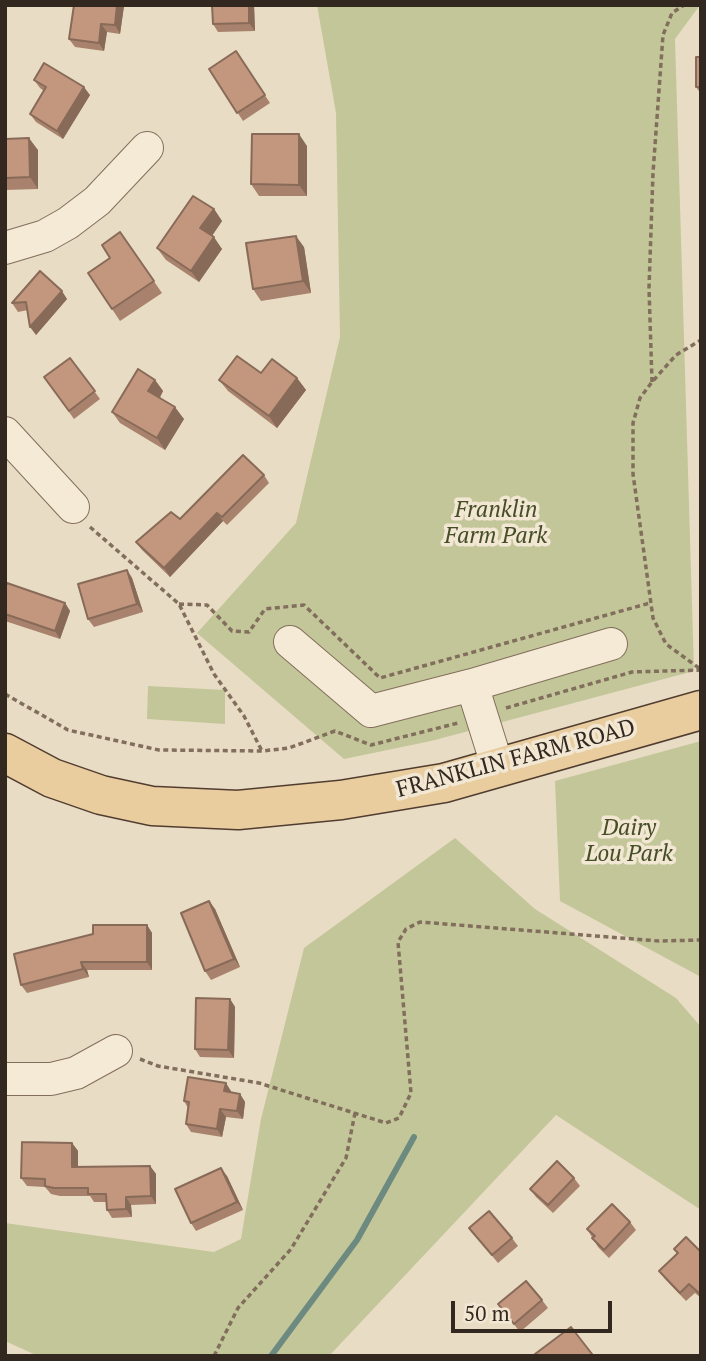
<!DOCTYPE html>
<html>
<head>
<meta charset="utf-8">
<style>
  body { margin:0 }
  #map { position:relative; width:706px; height:1361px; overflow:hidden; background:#e9dcc4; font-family:"PT Serif",serif }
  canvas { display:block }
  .frame { position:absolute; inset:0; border:7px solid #33281f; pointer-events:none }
  .scale { position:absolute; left:451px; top:1301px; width:161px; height:32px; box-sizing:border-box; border:4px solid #33281f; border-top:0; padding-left:9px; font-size:21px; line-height:24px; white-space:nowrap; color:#33281f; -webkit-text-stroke:5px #f1e7d3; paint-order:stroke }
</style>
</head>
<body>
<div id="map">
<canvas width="706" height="1361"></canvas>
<div class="frame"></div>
<div class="scale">50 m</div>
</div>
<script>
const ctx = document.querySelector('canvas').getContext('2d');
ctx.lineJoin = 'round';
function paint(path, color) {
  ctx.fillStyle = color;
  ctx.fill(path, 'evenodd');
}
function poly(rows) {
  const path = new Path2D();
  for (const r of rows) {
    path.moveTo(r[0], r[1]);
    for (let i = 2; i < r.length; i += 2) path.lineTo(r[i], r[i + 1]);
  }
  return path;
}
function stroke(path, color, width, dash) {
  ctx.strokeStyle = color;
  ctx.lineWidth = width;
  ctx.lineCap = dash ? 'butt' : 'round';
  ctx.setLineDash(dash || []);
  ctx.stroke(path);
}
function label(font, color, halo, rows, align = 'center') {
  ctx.font = font + ' "PT Serif",serif';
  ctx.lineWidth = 7;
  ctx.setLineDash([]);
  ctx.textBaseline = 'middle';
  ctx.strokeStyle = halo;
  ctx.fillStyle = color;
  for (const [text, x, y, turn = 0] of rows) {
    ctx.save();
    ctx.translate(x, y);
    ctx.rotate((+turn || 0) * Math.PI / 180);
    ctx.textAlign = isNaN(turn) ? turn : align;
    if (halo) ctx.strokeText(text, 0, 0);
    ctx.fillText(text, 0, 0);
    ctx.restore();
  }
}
const green = poly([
  [317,5,700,5,675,39,694,671,431,741,344,759,197,633,296,523,340,337,336,113],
  [148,686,225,690,225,724,147,719],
  [701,741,701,977,560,901,555,781],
  [455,838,535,909,676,998,701,1027,701,1210,556,1115,329,1356,38,1356,5,1341,5,1223,214,1252,241,1239,261,1119,304,948]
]);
const stream = poly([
  [271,1356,357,1240,414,1137]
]);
const path = poly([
  [652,382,649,288,653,173,663,35,672,13,684,5],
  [90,527,179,604,214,674,244,716,262,751],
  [179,604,207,605,232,631,249,632,265,609,304,605,380,678,650,603],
  [699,668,666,644,653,618,633,474,633,423,640,398,652,382,676,355,701,340],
  [5,694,68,730,159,750,262,751,289,748,335,731,371,745,458,723],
  [506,708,632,672,701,670],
  [140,1059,158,1066,259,1083,386,1123,399,1118,411,1093,398,942,406,929,420,922,659,941,701,940],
  [214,1356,238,1308,291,1249,346,1158,355,1113]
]);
const minor = poly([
  [5,248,45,236,68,223,97,201,147,148],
  [5,433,73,507],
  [290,642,371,711,472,685],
  [498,768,472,685,611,644],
  [5,1079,51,1079,76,1073,116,1051]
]);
const major = poly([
  [5,753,52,778,101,795,152,806,238,810,341,800,444,783,701,710]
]);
const wall = poly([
  [254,5,255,31,218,32,213,24],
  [124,6,120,34,107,32,104,51,75,47,69,39],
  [236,51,270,103,243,121,209,69],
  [701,57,701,94,696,87],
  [34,80,90,95,63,139,36,122,30,114,44,91,40,88],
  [5,139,38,150,38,189,5,190],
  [307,146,307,196,259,196,251,184],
  [214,209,222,221,212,236,222,249,199,282,166,260,157,248],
  [120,232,162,293,120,321,88,273,110,258],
  [304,247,311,293,261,301,253,289],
  [67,299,36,335,28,310,18,312,12,303],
  [70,358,100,399,74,419,44,377],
  [261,373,297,378,306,390,277,428,228,391,219,380],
  [155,380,163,391,160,398,184,419,165,450,120,423,112,412],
  [264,475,269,483,227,525,223,521,170,577,142,550,136,542],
  [127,570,132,578,143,612,94,627,88,619],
  [5,588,65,603,70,611,60,639,5,621],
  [209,901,215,909,240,967,211,980,205,971],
  [147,925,152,933,152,970,87,970,89,977,27,993,21,985],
  [230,999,235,1007,234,1058,200,1057,195,1049],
  [231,1091,231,1093,240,1094,245,1102,243,1119,226,1117,222,1137,191,1132,186,1124,188,1108,184,1101],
  [72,1143,78,1151,78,1167,150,1166,156,1174,156,1204,131,1205,132,1217,112,1218,107,1210,107,1202,94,1202,90,1196,60,1196,51,1194,45,1187,27,1186,21,1178],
  [227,1176,243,1210,196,1231,191,1223],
  [574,1178,580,1186,553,1213,536,1197,530,1189],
  [630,1222,636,1230,609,1258,598,1247,587,1229],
  [469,1228,512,1238,518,1246,498,1263],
  [674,1249,701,1252,701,1298,695,1293,686,1301,665,1279,659,1271,677,1253],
  [542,1300,548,1308,520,1332,498,1304]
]);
const shadedWall = poly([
  [117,5,124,6,120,34,115,25],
  [249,5,254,5,255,31,249,23],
  [101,24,107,32,104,51,99,43],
  [84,87,90,95,63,139,57,131],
  [299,134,307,146,307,196,299,185],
  [29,138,38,150,38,189,30,177],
  [214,209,222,221,209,240,200,228],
  [296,236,304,247,311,293,303,281],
  [214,237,222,249,199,282,191,271],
  [62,291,67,299,36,335,30,327],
  [297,378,306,390,277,428,269,416],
  [155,380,163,391,156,403,148,391],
  [175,407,184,419,165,450,157,438],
  [217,513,223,521,170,577,164,568],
  [127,570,132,578,143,612,137,604],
  [65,603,70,611,60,639,55,631],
  [209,901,215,909,240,967,234,959],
  [147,925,152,933,152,970,147,962],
  [81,962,87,970,89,977,83,969],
  [230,999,235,1007,234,1058,228,1050],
  [226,1083,231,1091,230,1099,224,1091],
  [240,1094,245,1102,243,1119,237,1111],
  [220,1109,226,1117,222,1137,217,1129],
  [72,1143,78,1151,78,1175,72,1167],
  [150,1166,156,1174,156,1204,151,1196],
  [221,1168,227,1176,243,1210,237,1202],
  [126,1197,131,1205,132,1217,126,1209]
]);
const building = poly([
  [74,5,117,5,115,25,101,24,99,43,69,39,74,5],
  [212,5,249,5,249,23,213,24,212,5],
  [236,51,265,95,237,113,209,69,236,51],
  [696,57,701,57,701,87,696,87,696,57],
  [44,63,84,87,57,131,30,114,46,87,34,80,44,63],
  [252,134,299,134,299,185,251,184,252,134],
  [29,138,30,177,5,178,5,139,29,138],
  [700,171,701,171,701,201,700,201,700,171],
  [193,196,214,209,200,228,214,237,191,271,157,248,193,196],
  [120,232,154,281,112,309,88,273,110,258,102,245,120,232],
  [296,236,303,281,253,289,246,243,296,236],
  [40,271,62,291,30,327,26,302,12,303,40,271],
  [237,356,261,373,272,359,297,378,269,416,219,380,237,356],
  [70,358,95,391,69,411,44,377,70,358],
  [138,369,155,380,148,391,175,407,157,438,112,412,138,369],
  [243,455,264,475,222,517,217,513,164,568,136,542,171,512,180,519,243,455],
  [127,570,137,604,88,619,78,584,127,570],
  [7,583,65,603,55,631,5,614,5,588,7,583],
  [209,901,234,959,205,971,181,913,209,901],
  [93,925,147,925,147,962,81,962,83,969,21,985,14,954,93,934,93,925],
  [196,998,230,999,228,1050,195,1049,196,998],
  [188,1077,226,1083,224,1091,240,1094,237,1111,220,1109,217,1129,186,1124,189,1102,184,1101,188,1077],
  [22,1142,72,1143,72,1167,150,1166,151,1196,126,1197,126,1209,107,1210,106,1194,88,1194,88,1188,54,1188,45,1186,45,1179,21,1178,22,1142],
  [557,1161,574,1178,548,1205,530,1189,557,1161],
  [221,1168,237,1202,191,1223,175,1189,221,1168],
  [612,1204,630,1222,604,1250,592,1238,595,1236,587,1229,612,1204],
  [489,1211,512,1238,492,1255,469,1228,489,1211],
  [686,1237,701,1252,701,1295,689,1284,680,1293,659,1271,678,1253,674,1249,686,1237],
  [526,1281,542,1300,514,1324,498,1304,526,1281],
  [571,1327,592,1354,591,1356,536,1356,535,1354,571,1327]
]);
const parkNames = [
  ["Franklin",496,510],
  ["Farm Park",496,536],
  ["Dairy",629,828],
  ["Lou Park",629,854]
];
const streetNames = [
  ["FRANKLIN FARM ROAD",516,759,-15]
];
paint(green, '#c3c699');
stroke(stream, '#6d8a81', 6);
stroke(minor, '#826e5c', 34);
stroke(major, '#503d30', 41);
stroke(path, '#826e5c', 3.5, [5, 3.5]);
stroke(minor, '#f5ead6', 32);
stroke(major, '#e9cd9f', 38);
paint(wall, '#a8826c');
paint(shadedWall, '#886a58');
paint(building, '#c3977e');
stroke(building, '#886a58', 2);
label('italic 23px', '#464e27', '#f1e7d3', parkNames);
label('23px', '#33281f', '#f1e7d3', streetNames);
</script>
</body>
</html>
